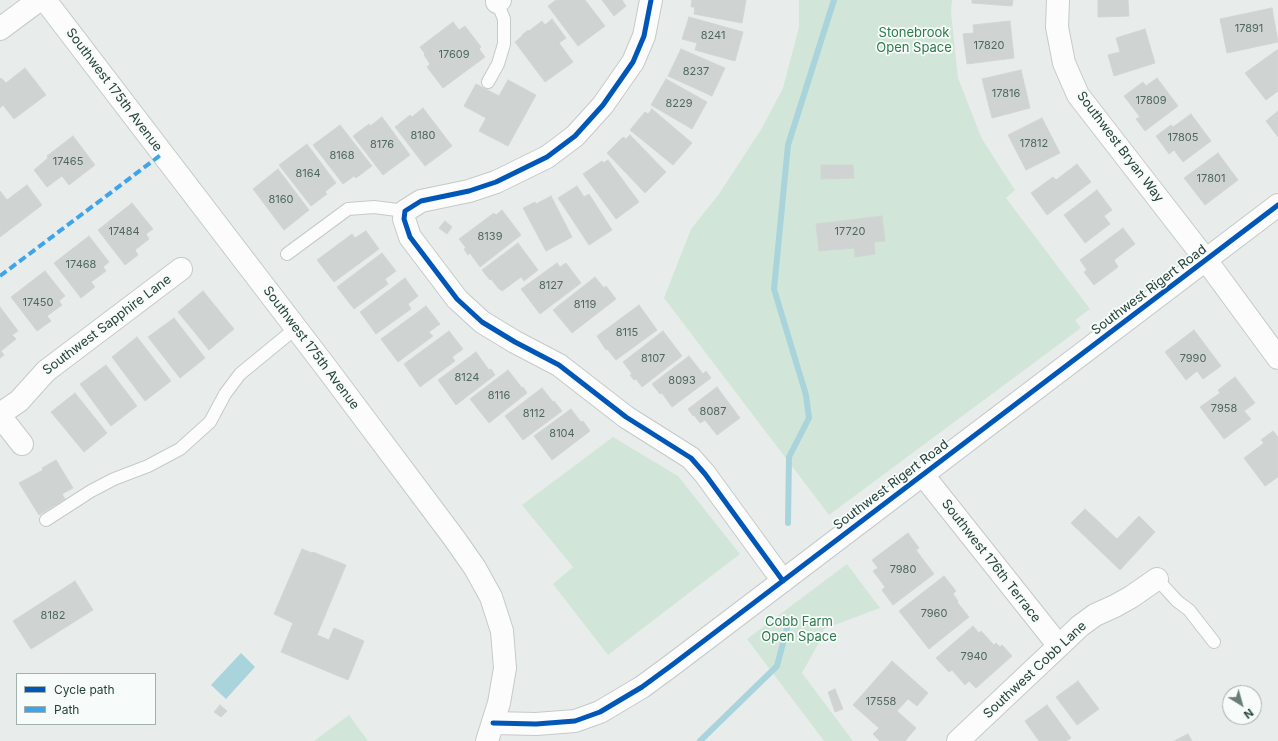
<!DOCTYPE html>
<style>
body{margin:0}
#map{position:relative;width:1278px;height:741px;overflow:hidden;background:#e8edeb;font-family:Inter,sans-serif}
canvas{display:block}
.legend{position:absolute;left:16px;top:673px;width:140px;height:52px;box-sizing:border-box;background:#f7fbf9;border:1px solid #a3b1ad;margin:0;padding:5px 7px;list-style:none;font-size:12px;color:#24423a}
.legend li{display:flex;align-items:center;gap:8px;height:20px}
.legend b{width:20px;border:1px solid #a3b1ad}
.north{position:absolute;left:1222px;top:685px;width:40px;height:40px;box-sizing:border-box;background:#f7fbf9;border:1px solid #a3b1ad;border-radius:50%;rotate:143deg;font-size:11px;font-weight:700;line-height:16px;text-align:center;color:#24423a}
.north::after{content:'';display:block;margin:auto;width:14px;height:18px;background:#697e78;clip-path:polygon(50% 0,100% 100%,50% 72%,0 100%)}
</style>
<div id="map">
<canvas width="1278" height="741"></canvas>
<ul class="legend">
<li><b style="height:5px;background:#0057b8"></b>Cycle path</li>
<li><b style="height:5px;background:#3ea4ec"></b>Path</li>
</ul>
<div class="north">N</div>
</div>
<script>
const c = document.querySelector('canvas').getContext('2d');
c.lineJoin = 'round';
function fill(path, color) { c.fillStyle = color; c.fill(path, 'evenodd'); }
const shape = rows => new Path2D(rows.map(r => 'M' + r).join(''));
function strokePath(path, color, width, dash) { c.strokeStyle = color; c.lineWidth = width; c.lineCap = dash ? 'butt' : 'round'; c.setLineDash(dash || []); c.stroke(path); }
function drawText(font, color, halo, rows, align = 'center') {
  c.font = font + ' Inter,sans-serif'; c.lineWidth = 3.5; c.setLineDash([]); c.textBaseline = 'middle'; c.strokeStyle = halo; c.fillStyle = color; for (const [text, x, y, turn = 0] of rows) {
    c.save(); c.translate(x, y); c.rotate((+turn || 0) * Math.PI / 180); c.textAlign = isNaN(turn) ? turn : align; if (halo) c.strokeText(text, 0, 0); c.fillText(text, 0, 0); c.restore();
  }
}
const green = shape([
 [799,0,952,0,951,12,958,78,982,139,1015,190,1006,198,1090,309,1075,320,1081,328,829,515,664,298,691,229,719,194,762,128,783,88,799,27],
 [613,437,678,476,740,554,608,655,553,584,573,567,522,505],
 [847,564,880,608,824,629,821,639,802,673,853,741,824,741,747,639],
 [349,715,368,741,314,741]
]);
const water = shape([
 [241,653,255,667,226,699,211,685]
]);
const stream = shape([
 [788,523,789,457,809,418,806,395,774,289,788,145,834,0],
 [700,741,777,666,788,624]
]);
const building = shape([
 [556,0,585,0,605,26,578,46,548,6,556,0],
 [602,0,622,0,626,6,614,16,602,0],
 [692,0,746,0,742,23,694,14,695,7,691,7,692,0],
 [972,0,1013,0,1012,6,972,3,972,0],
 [1098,0,1128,0,1129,16,1098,17,1098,0],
 [1272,8,1278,42,1227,53,1220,19,1272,8],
 [689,17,743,32,735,61,695,50,697,43,682,39,689,17],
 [552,19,566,38,559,43,573,62,545,82,515,42,522,36,522,35,528,30,529,31,542,21,545,25,552,19],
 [1010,21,1014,58,967,64,963,34,974,33,973,25,1010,21],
 [453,22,459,30,465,26,481,47,479,49,485,57,443,88,427,67,430,64,424,55,425,54,420,47,453,22],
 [1145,29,1155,63,1114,76,1108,55,1120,52,1116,38,1145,29],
 [681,49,725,68,712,96,668,76,681,49],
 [1277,50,1278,51,1278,91,1266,100,1245,73,1277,50],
 [25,68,46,95,14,119,3,105,0,108,0,79,1,78,6,83,25,68],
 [1021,70,1030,108,992,118,982,79,1021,70],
 [1157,78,1178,106,1145,131,1136,119,1140,117,1124,96,1143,82,1146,86,1157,78],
 [666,79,707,102,692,129,651,105,666,79],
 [508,80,536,95,508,146,479,131,486,118,464,106,476,84,499,96,508,80],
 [423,108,452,146,425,166,395,127,410,115,412,117,423,108],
 [652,109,692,143,673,165,630,130,645,112,648,114,652,109],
 [1278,111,1278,137,1266,121,1278,111],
 [1191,114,1211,141,1183,162,1174,150,1169,154,1156,136,1171,125,1173,127,1191,114],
 [382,117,410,155,383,175,353,136,369,124,370,126,382,117],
 [1042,118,1060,153,1026,170,1008,135,1042,118],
 [340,125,372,166,356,178,354,176,343,184,313,145,340,125],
 [630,135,666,172,645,193,607,153,623,137,626,139,630,135],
 [73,136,95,165,69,185,62,176,47,187,34,170,48,158,47,156,73,136],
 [307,144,336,183,325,192,327,194,311,206,279,165,307,144],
 [1218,153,1238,180,1205,205,1184,178,1218,153],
 [608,160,639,202,616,219,583,174,602,161,603,163,608,160],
 [1077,164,1091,182,1047,215,1031,193,1053,177,1056,180,1077,164],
 [821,165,853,165,854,178,821,179,821,165],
 [278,169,309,210,284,230,253,189,278,169],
 [27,185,42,205,0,237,0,191,7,200,27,185],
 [577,186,584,197,589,194,612,230,589,245,558,198,577,186],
 [1097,190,1112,210,1104,216,1110,224,1085,243,1064,215,1097,190],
 [551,196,572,237,546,251,523,208,535,202,536,204,551,196],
 [132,203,153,229,146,234,149,239,135,250,138,255,125,265,98,230,132,203],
 [502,210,521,235,480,267,470,253,468,255,464,249,466,248,459,239,494,213,496,215,502,210],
 [882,216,885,241,874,242,875,254,855,257,854,248,819,251,816,224,882,216],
 [445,221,452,227,447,234,439,228,445,221],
 [1123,228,1135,244,1114,260,1118,267,1094,285,1084,272,1087,270,1080,260,1123,228],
 [366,231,379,249,334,282,317,260,352,234,355,238,366,231],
 [89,236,109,262,103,267,106,271,91,282,95,287,81,298,54,263,89,236],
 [518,243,538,270,524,281,521,277,502,291,500,289,499,289,491,279,490,280,482,270,518,243],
 [382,253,396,271,385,279,388,284,354,309,337,287,382,253],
 [557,263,560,267,566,263,581,283,540,314,521,289,557,263],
 [45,271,65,296,59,301,62,305,47,316,51,321,37,331,11,297,45,271],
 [595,277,604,288,606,286,616,299,572,333,553,310,595,277],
 [405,278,418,296,408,304,411,309,376,334,360,312,405,278],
 [203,291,234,329,209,350,178,312,203,291],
 [639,305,657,330,616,360,607,349,606,350,597,336,639,305],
 [426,306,440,324,429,332,433,336,398,362,381,339,426,306],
 [0,307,18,331,12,335,16,339,1,351,4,355,0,358,0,307],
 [174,318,205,358,180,378,148,337,174,318],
 [1194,330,1221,366,1203,379,1197,371,1186,380,1165,352,1194,330],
 [449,331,463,349,452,357,455,361,420,387,404,364,449,331],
 [663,331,682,356,642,387,636,379,634,380,630,375,632,374,623,362,663,331],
 [137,337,171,381,145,401,112,357,137,337],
 [476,352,489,370,491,369,495,375,456,405,438,380,476,352],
 [689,356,703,374,706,371,711,378,672,407,662,393,660,394,652,384,689,356],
 [106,365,137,406,111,426,80,384,106,365],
 [508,370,522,388,523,387,527,393,489,423,470,399,508,370],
 [1235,377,1255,403,1244,411,1251,419,1224,439,1200,407,1220,393,1218,390,1235,377],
 [717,387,740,418,717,435,705,420,700,423,694,415,693,416,688,409,717,387],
 [542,388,553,402,554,401,562,411,523,440,505,416,542,388],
 [75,393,107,433,84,452,51,412,75,393],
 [571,409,581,422,583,421,590,431,552,460,534,436,571,409],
 [1273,431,1278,437,1278,477,1265,486,1244,458,1264,443,1261,440,1273,431],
 [56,460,73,488,62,494,65,499,39,515,19,483,43,470,42,468,56,460],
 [1085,509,1117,539,1139,516,1155,532,1120,570,1071,523,1085,509],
 [908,533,919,548,916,550,934,574,893,605,882,590,885,587,873,571,878,568,872,560,908,533],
 [302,549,312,553,313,552,346,565,317,635,329,640,334,628,364,641,348,680,281,652,293,623,274,614,302,549],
 [944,576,956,591,953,594,958,601,957,602,969,617,929,649,899,611,944,576],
 [75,581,93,610,31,649,13,621,75,581],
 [973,626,979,633,981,631,994,645,996,643,1000,647,1002,645,1012,656,976,688,969,681,965,685,952,670,949,672,936,658,973,626],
 [892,661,928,693,917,706,908,699,897,711,916,728,905,741,880,741,873,734,879,728,853,705,892,661],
 [1078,681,1099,709,1077,725,1056,697,1078,681],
 [835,689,843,709,835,712,828,692,835,689],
 [220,705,227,711,221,717,214,712,220,705],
 [1047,705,1071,738,1066,741,1039,741,1025,721,1047,705],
 [1188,734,1192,741,1174,741,1188,734]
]);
const service = shape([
 [488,82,498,64,504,44,504,19,497,2],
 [287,254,348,209,374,207,405,211],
 [46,520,91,491,114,479,148,466,180,449,210,422,225,394,240,374,296,328],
 [1157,579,1177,601,1189,610,1214,642]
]);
const minor = shape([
 [651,0,644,36,633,62,603,105,575,136,547,157,496,182,469,191,421,201,405,211,404,219,410,237,457,299,482,322,515,342,559,365,626,417,691,458,705,474,783,581],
 [1058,0,1057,27,1064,63,1078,95,1206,260,1278,358],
 [497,2,500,0],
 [0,29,39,0],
 [0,414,19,401,46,371,181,269],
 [0,416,22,444],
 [923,475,1059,646],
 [493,723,536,724,575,721,600,712,642,687,672,665,1278,205],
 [958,741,1080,626,1095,615,1115,606,1131,597,1157,579]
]);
const secondary = shape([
 [45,0,325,366,454,538,475,568,491,597,502,631,505,668,499,703,487,741]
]);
const quiet = shape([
 [0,276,162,154]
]);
const cycleway = shape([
 [651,0,644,36,633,62,603,105,575,136,547,157,496,182,469,191,421,201,405,211,404,219,410,237,457,299,482,322,515,342,559,365,626,417,691,458,705,474,783,581],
 [493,723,536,724,575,721,600,712,642,687,672,665,1278,205]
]);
const numberNames = [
 ["17891",1249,29],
 ["8241",713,36],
 ["17820",989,46],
 ["17609",454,55],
 ["8237",696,72],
 ["17816",1006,94],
 ["17809",1151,101],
 ["8229",679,104],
 ["8180",423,136],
 ["17805",1183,138],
 ["17812",1034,144],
 ["8176",382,145],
 ["8168",342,156],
 ["17465",68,162],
 ["8164",308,174],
 ["17801",1211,179],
 ["8160",281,200],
 ["17484",124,232],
 ["17720",850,232],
 ["8139",490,237],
 ["17468",81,265],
 ["8127",551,286],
 ["17450",38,303],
 ["8119",585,305],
 ["8115",627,333],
 ["8107",653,359],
 ["7990",1193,359],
 ["8124",467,378],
 ["8093",682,381],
 ["8116",499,396],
 ["7958",1224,409],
 ["8087",713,412],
 ["8112",534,414],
 ["8104",562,434],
 ["7980",903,570],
 ["7960",934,614],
 ["8182",53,616],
 ["7940",974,657],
 ["17558",881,702]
];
const parkNames = [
 ["Stonebrook",914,33],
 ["Open Space",914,48],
 ["Cobb Farm",799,622],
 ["Open Space",799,637]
];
const streetNames = [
 ["Southwest 175th Avenue",114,90,53],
 ["Southwest Bryan Way",1120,147,53],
 ["Southwest Rigert Road",1149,290,-37],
 ["Southwest Sapphire Lane",107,325,-37],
 ["Southwest 175th Avenue",311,348,53],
 ["Southwest Rigert Road",891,485,-37],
 ["Southwest 176th Terrace",991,561,52],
 ["Southwest Cobb Lane",1035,670,-43]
];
fill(green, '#d1e6d8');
fill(water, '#a9d4db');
strokePath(stream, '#a9d4db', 6);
fill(building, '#cfd4d2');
strokePath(building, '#d1d6d4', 1);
strokePath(service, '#c5cac8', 14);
strokePath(minor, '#c5cac8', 24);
strokePath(secondary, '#c3cbc8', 24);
strokePath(service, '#fcfcfc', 12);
strokePath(minor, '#fcfcfc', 22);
strokePath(secondary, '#fcfcfc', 22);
strokePath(quiet, '#3ea4ec', 4, [8, 4]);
strokePath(cycleway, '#0057b8', 5);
drawText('11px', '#506761', null, numberNames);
drawText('13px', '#2d7a4b', '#f7fbf9', parkNames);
drawText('13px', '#24423a', '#f7fbf9', streetNames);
</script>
